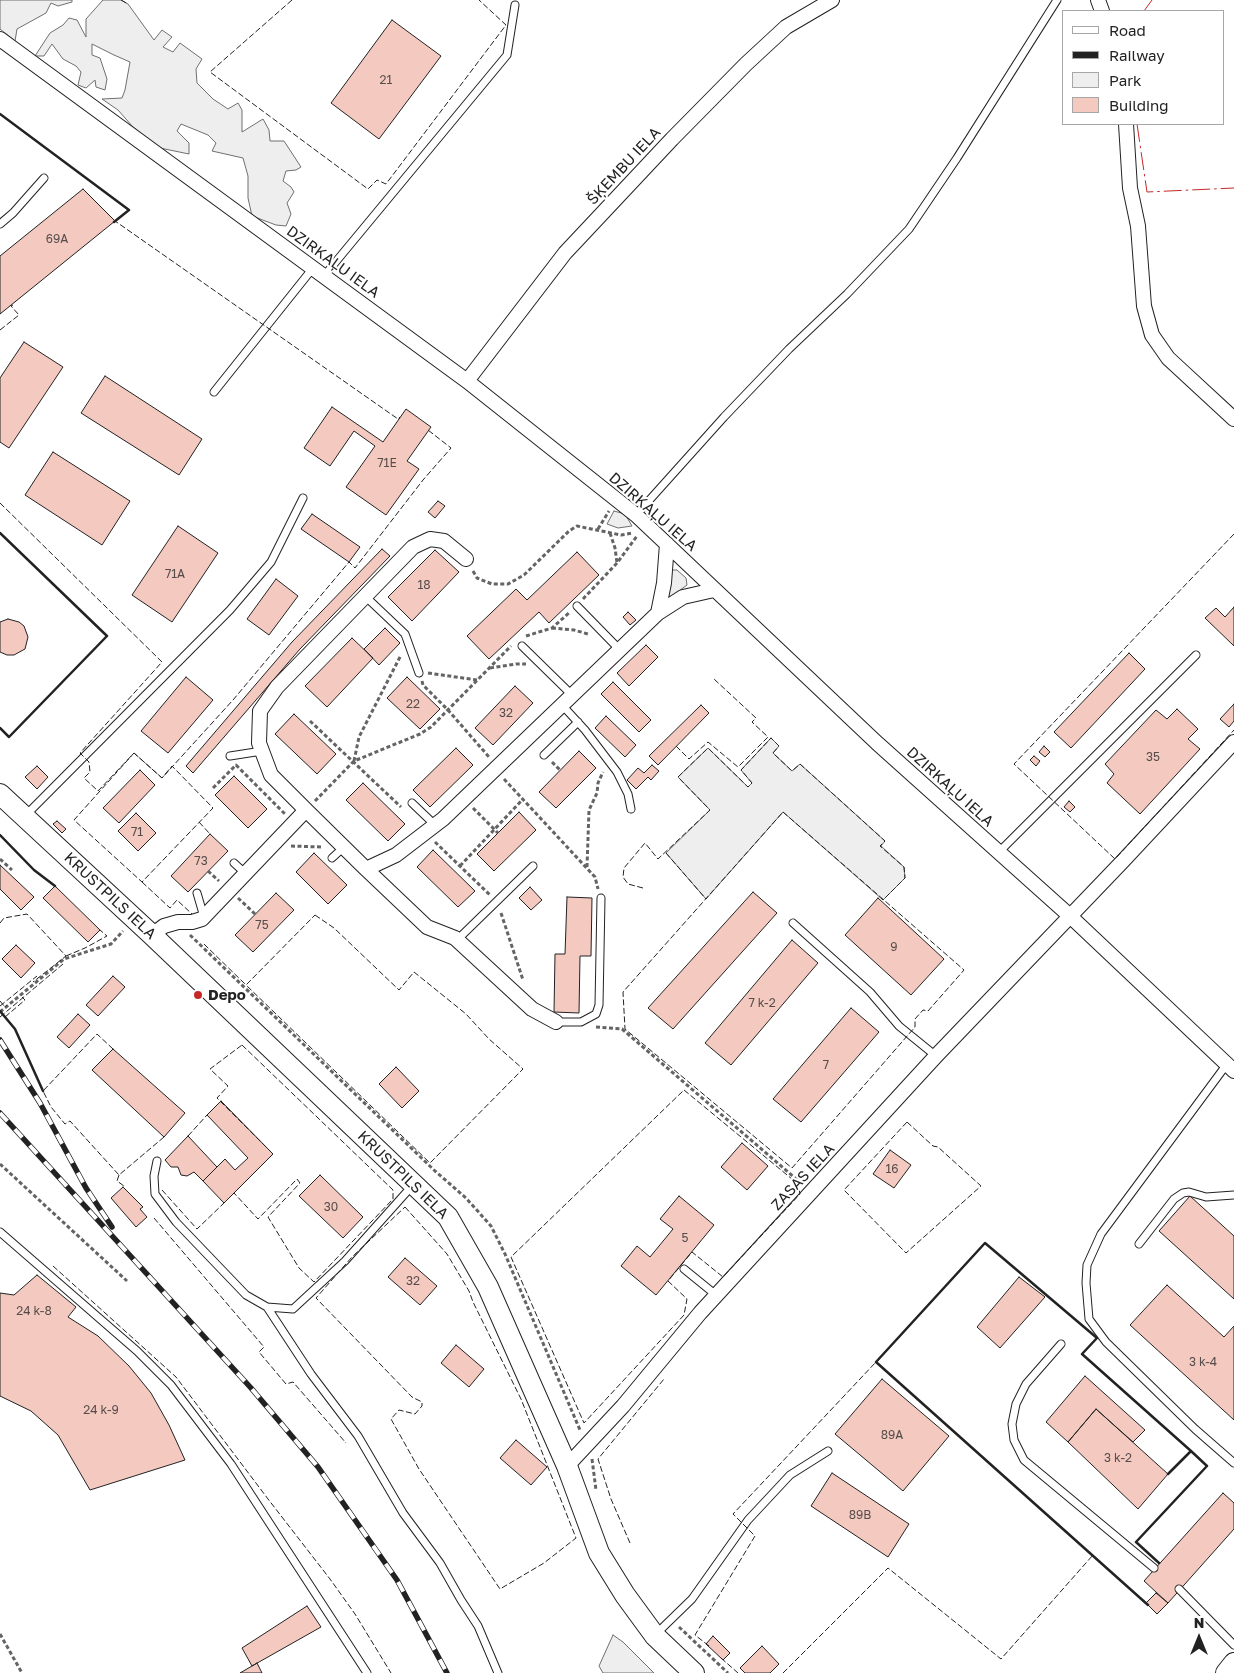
<!DOCTYPE html>
<meta charset="utf-8">
<style>
body{margin:0}
#map{position:relative;width:1234px;height:1673px;overflow:hidden;background:#fff;font-family:"Golos Text",sans-serif}
canvas{display:block}
.legend{position:absolute;left:1062px;top:10px;width:162px;height:115px;box-sizing:border-box;background:#fff;border:1px solid #a7a7a7;margin:0;padding:6px 9px;list-style:none;font-size:15px;color:#222}
.legend li{display:flex;align-items:center;gap:10px;height:25px}
.legend b{width:25px;border:1px solid #a7a7a7}
.north{position:absolute;left:1174px;top:1613px;width:50px;height:50px;-webkit-text-stroke:4px #fff;paint-order:stroke;rotate:0deg;font-size:14px;font-weight:700;line-height:20px;text-align:center;color:#222}
.north::after{content:'';display:block;margin:auto;width:18px;height:22px;background:#222;clip-path:polygon(50% 0,100% 100%,50% 72%,0 100%)}
</style>
<div id="map">
<canvas width="1234" height="1673"></canvas>
<ul class="legend">
<li><b style="height:6px;background:#fff"></b>Road</li>
<li><b style="height:6px;background:#222"></b>Railway</li>
<li><b style="height:14px;background:#eee"></b>Park</li>
<li><b style="height:14px;background:#f3c9c0"></b>Building</li>
</ul>
<div class="north">N</div>
</div>
<script>
const c = document.querySelector('canvas').getContext('2d');
c.lineJoin = 'round';
function fill(path, color) { c.fillStyle = color; c.fill(path, 'evenodd'); }
const shape = rows => new Path2D(rows.map(r => 'M' + r).join(''));
function strokePath(path, color, width, dash) { c.strokeStyle = color; c.lineWidth = width; c.lineCap = dash ? 'butt' : 'round'; c.setLineDash(dash || []); c.stroke(path); }
function drawText(font, color, halo, rows, align = 'center') {
  c.font = font + ' "Golos Text",sans-serif'; c.lineWidth = 4; c.setLineDash([]); c.textBaseline = 'middle'; c.strokeStyle = halo; c.fillStyle = color; for (const [text, x, y, turn = 0] of rows) {
    c.save(); c.translate(x, y); c.rotate((+turn || 0) * Math.PI / 180); c.textAlign = isNaN(turn) ? turn : align; if (halo) c.strokeText(text, 0, 0); c.fillText(text, 0, 0); c.restore();
  }
}
const green = shape([
 [0,0,72,0,72,2,58,6,51,3,46,13,17,29,15,41,0,29,0,0],
 [103,0,121,0,128,4,154,40,162,30,172,37,163,47,173,52,180,43,202,59,196,69,197,83,213,99,228,109,238,103,242,110,242,132,263,119,269,130,270,141,284,141,301,167,296,170,286,171,283,181,291,187,294,192,287,203,291,214,286,226,276,225,252,216,248,198,248,176,243,158,212,151,216,143,208,135,181,124,177,131,189,143,189,154,160,148,133,127,118,110,102,99,122,98,125,90,130,62,114,55,92,44,92,55,100,58,107,79,105,90,96,87,95,80,86,88,78,85,81,72,76,66,63,59,52,44,44,56,35,56,50,33,63,25,69,18,77,20,86,37,86,19,103,0],
 [614,511,625,514,632,526,618,528,607,524,614,511],
 [671,570,677,570,686,578,687,585,665,601,671,570],
 [771,738,779,746,773,753,792,771,800,764,885,841,881,846,904,867,905,878,883,900,783,812,706,899,666,853,710,810,678,777,708,748,748,787,752,783,741,770,771,738],
 [613,1635,623,1642,654,1673,603,1673,599,1666,613,1635]
]);
const building = shape([
 [392,20,441,56,379,139,331,103,392,20],
 [83,189,115,221,0,314,0,256,83,189],
 [24,342,63,367,9,448,0,442,0,378,24,342],
 [105,376,202,439,179,475,81,413,105,376],
 [332,407,383,442,406,409,431,427,407,461,419,469,386,515,346,487,375,446,354,431,330,466,304,448,332,407],
 [53,452,130,501,102,545,25,495,53,452],
 [438,501,445,506,435,518,428,512,438,501],
 [312,514,360,547,349,562,301,529,312,514],
 [178,526,218,553,172,622,132,595,178,526],
 [382,549,390,556,300,649,193,773,186,766,292,642,382,549],
 [435,550,459,572,412,621,388,597,435,550],
 [577,552,599,575,549,623,539,612,489,659,467,636,516,589,527,600,577,552],
 [276,579,298,596,269,635,247,619,276,579],
 [1234,607,1234,646,1205,618,1216,608,1225,617,1234,607],
 [628,612,636,620,630,625,623,617,628,612],
 [8,619,19,622,24,626,28,637,25,649,14,655,7,655,0,652,0,622,8,619],
 [385,628,400,643,379,665,364,649,385,628],
 [352,638,373,658,327,707,305,686,352,638],
 [646,645,658,657,629,686,617,673,646,645],
 [1129,653,1145,669,1071,748,1054,732,1129,653],
 [186,677,213,700,168,753,141,731,186,677],
 [407,677,440,709,420,729,387,698,407,677],
 [613,682,651,720,639,732,601,694,613,682],
 [515,686,533,703,493,745,475,728,515,686],
 [1234,704,1234,721,1229,727,1220,719,1234,704],
 [701,705,709,713,658,765,649,756,701,705],
 [1177,709,1198,729,1188,739,1200,749,1140,814,1107,783,1114,774,1105,764,1156,710,1167,719,1177,709],
 [294,714,336,754,317,774,275,734,294,714],
 [606,716,636,745,625,757,595,728,606,716],
 [1044,746,1050,752,1045,757,1039,752,1044,746],
 [456,748,473,765,430,807,413,790,456,748],
 [579,751,596,768,556,808,539,792,579,751],
 [1034,756,1040,761,1036,766,1030,760,1034,756],
 [652,765,659,771,651,780,648,777,636,789,627,780,638,768,644,773,652,765],
 [37,766,48,777,37,789,25,777,37,766],
 [140,770,155,785,119,823,103,808,140,770],
 [234,776,267,809,248,828,215,795,234,776],
 [363,783,405,824,388,841,346,800,363,783],
 [1069,801,1075,807,1070,812,1064,807,1069,801],
 [519,812,536,830,494,871,477,854,519,812],
 [136,813,156,833,138,851,118,831,136,813],
 [57,821,66,829,62,833,53,824,57,821],
 [210,834,228,851,188,892,171,876,210,834],
 [433,850,475,891,458,907,417,867,433,850],
 [314,853,347,885,328,904,296,872,314,853],
 [0,865,34,897,21,910,0,889,0,865],
 [55,886,100,930,88,942,43,898,55,886],
 [530,887,542,900,531,910,519,898,530,887],
 [753,892,777,913,673,1029,648,1008,753,892],
 [276,893,294,910,253,952,235,935,276,893],
 [567,897,592,898,591,956,580,956,579,1013,554,1012,555,954,565,954,567,897],
 [878,898,944,959,911,995,845,935,878,898],
 [792,940,818,963,731,1065,705,1043,792,940],
 [16,945,35,963,21,978,2,959,16,945],
 [113,976,125,987,98,1016,86,1005,113,976],
 [851,1008,879,1032,801,1122,773,1099,851,1008],
 [78,1014,90,1025,69,1048,57,1037,78,1014],
 [113,1049,185,1113,164,1137,92,1070,113,1049],
 [396,1067,419,1091,402,1108,379,1084,396,1067],
 [221,1101,273,1154,224,1203,203,1181,225,1159,235,1170,248,1158,207,1115,221,1101],
 [188,1136,217,1167,203,1181,194,1172,187,1176,181,1175,178,1167,171,1167,165,1160,188,1136],
 [742,1143,768,1166,747,1190,721,1167,742,1143],
 [890,1150,911,1165,894,1188,873,1174,890,1150],
 [320,1175,363,1217,343,1238,299,1196,320,1175],
 [123,1187,143,1207,140,1209,147,1217,136,1227,111,1198,123,1187],
 [679,1196,714,1225,656,1295,621,1266,637,1246,650,1257,673,1229,660,1219,679,1196],
 [1190,1196,1234,1236,1234,1299,1159,1231,1190,1196],
 [405,1258,437,1286,420,1305,388,1277,405,1258],
 [37,1275,76,1307,68,1317,98,1336,129,1366,151,1393,169,1425,185,1460,90,1490,58,1435,31,1411,0,1396,0,1293,14,1295,37,1275],
 [1019,1277,1045,1297,1000,1348,977,1327,1019,1277],
 [1167,1285,1224,1337,1234,1326,1234,1420,1130,1325,1167,1285],
 [456,1345,484,1369,469,1387,441,1363,456,1345],
 [1085,1376,1145,1430,1133,1442,1096,1409,1068,1442,1046,1422,1085,1376],
 [882,1379,949,1436,903,1491,835,1434,882,1379],
 [1096,1409,1168,1474,1138,1509,1068,1442,1096,1409],
 [516,1440,547,1467,531,1485,500,1458,516,1440],
 [832,1473,909,1524,888,1557,811,1506,832,1473],
 [1223,1493,1234,1503,1234,1529,1168,1603,1144,1581,1223,1493],
 [1156,1593,1168,1603,1157,1614,1146,1603,1156,1593],
 [307,1606,321,1627,252,1666,242,1648,307,1606],
 [713,1636,730,1653,723,1660,706,1644,713,1636],
 [762,1646,779,1664,770,1673,745,1673,740,1668,762,1646],
 [257,1663,262,1673,240,1673,252,1666,257,1663]
]);
const path = shape([
 [598,529,609,511],
 [610,533,615,548,617,563],
 [473,571,477,578,492,584,508,584,524,575,569,531,577,526,621,535,633,533],
 [583,599,617,563,637,536],
 [552,628,574,630,588,634],
 [526,636,552,628,570,612],
 [490,668,516,664,526,664],
 [428,673,477,680],
 [422,681,423,685,448,710,489,757],
 [310,721,401,807],
 [354,761,359,737,401,655],
 [552,762,560,770],
 [504,779,595,877,598,889],
 [213,788,236,765,285,814],
 [315,801,354,761,420,734,431,727,511,646],
 [473,808,498,833],
 [435,842,490,895],
 [291,846,322,847],
 [0,859,12,870],
 [460,866,523,799],
 [587,867,589,810,597,793,598,783,603,772],
 [208,871,219,881],
 [238,898,255,914],
 [501,913,523,980],
 [190,935,435,1171,466,1198,491,1226,505,1254,580,1430],
 [0,1012,64,959,111,944,123,931],
 [596,1027,622,1029,802,1184],
 [0,1164,127,1281],
 [592,1459,596,1490],
 [679,1627,728,1673],
 [0,1634,22,1673]
]);
const lane = shape([
 [0,224,13,213,44,178],
 [324,276,507,55,515,5],
 [214,392,313,268],
 [636,515,724,417,789,349,847,294,909,229,957,158,1057,0],
 [366,597,405,634,419,673],
 [577,606,619,649],
 [522,646,572,695],
 [562,705,585,730,617,772,628,794,631,809],
 [544,755,578,722],
 [230,756,262,751],
 [412,803,435,825],
 [25,816,230,610,271,562,303,498],
 [999,852,1196,655],
 [332,858,344,847],
 [234,863,246,874],
 [197,893,204,917],
 [793,923,870,992,899,1026,936,1056],
 [457,940,533,866],
 [556,1022,581,1022,596,1014,599,1005,601,898],
 [1227,1064,1101,1234,1087,1265,1086,1283,1089,1319,1106,1342,1195,1429,1234,1463],
 [157,1161,154,1176,155,1194,176,1222,246,1295,267,1307,293,1309,345,1261,412,1186],
 [0,1232,137,1351,171,1385,231,1464,367,1673],
 [1139,1244,1174,1199,1183,1193,1189,1192,1206,1197,1234,1195],
 [684,1269,716,1295],
 [267,1307,311,1374,358,1436,403,1513,440,1563,461,1600,478,1626,498,1673],
 [1061,1344,1026,1384,1016,1404,1012,1424,1014,1440,1024,1460,1154,1568],
 [1179,1589,1234,1645],
 [655,1635,692,1599,748,1520,790,1475,828,1451]
]);
const street = shape([
 [1098,0,1102,11],
 [0,39,467,381,636,515,877,743,1070,916,1234,1071],
 [1126,124,1130,188,1138,226,1144,306,1152,335,1168,358,1234,419],
 [467,381,565,253,672,139,746,64,786,27,832,0],
 [658,613,664,583,667,544],
 [306,810,271,775,259,743,260,711,277,687,413,547,430,539,444,541,466,559],
 [366,869,427,927,455,938,532,1009,556,1022],
 [152,935,164,926,178,922,192,922,202,919,306,810,366,869,396,855,443,819,658,613,683,597,714,590],
 [567,1466,623,1406,700,1313,936,1056,1122,862,1234,742]
]);
const secondary = shape([
 [0,794,152,935,448,1217,488,1287,567,1466,599,1553,625,1595,655,1636,694,1673],
 [1226,1673,1234,1663]
]);
const rail = shape([
 [0,1040,40,1103,86,1188,112,1227],
 [0,1113,251,1388,318,1467,397,1580,447,1673]
]);
const fence = shape([
 [121,0,128,4],
 [292,0,210,72,368,189,377,180,386,184,506,25,479,0],
 [113,222,115,221,398,419,400,417],
 [0,330,19,315,11,306,13,305],
 [0,503,162,662,80,753,89,762,90,772,84,778,98,791,134,753,162,778,233,700,349,562,355,568,423,480,451,448,428,430,429,429],
 [1234,534,1014,764,1115,859,1234,730],
 [676,746,689,759,708,742,738,767,768,737,752,722,756,718,714,679],
 [134,753,162,778,172,766,213,808,142,882,74,820,134,753],
 [783,812,964,970,928,1011,923,1010,915,1019,915,1027,792,1168,625,1029,623,992,783,812],
 [199,822,210,834],
 [666,853,706,899,707,898],
 [142,882,170,908,177,900,192,914],
 [643,888,628,884,623,877,624,868,645,843,658,859,710,810,678,777,708,748,748,787,752,783,741,770,771,738,779,746,773,753,792,771,800,764,885,841,880,846,904,867,905,878,883,900,881,898],
 [315,915,334,928,399,990,414,972,466,1014,489,1039,523,1069,430,1163,246,985,315,915],
 [0,923,4,918,27,914,66,956,33,982],
 [204,944,246,985],
 [66,956,85,948,107,936,100,930],
 [0,1001,5,1007,7,1005],
 [0,1006,37,976],
 [0,1017,63,964],
 [5,1017,25,1000,22,997],
 [242,1045,393,1190,393,1199,314,1282,299,1268,268,1217,300,1183,297,1179,258,1219,234,1193,273,1154,217,1098,228,1086,210,1069,242,1045],
 [113,1049,97,1034,43,1091,51,1107,65,1124,70,1121,119,1175,164,1137],
 [684,1090,798,1184,800,1194,723,1277,692,1252,668,1281,687,1299,684,1315,584,1423,511,1257,684,1090],
 [907,1122,933,1146,938,1147,981,1186,906,1253,844,1190,907,1122],
 [188,1136,207,1115],
 [119,1175,117,1181,124,1186],
 [162,1190,197,1229,224,1203],
 [405,1207,447,1254,469,1291,473,1302,521,1399,576,1538,544,1563,500,1589,419,1469,391,1419,399,1410,415,1414,422,1406,422,1402,412,1397,316,1298,352,1257,405,1207],
 [154,1218,264,1347,259,1352,286,1384,293,1382,346,1443],
 [53,1266,176,1377,268,1499,330,1579,355,1614,391,1673],
 [630,1543,611,1499,598,1459,664,1379],
 [709,1646,695,1635,755,1536,733,1514,876,1362],
 [721,1658,738,1673],
 [783,1673,888,1568,1001,1659,1093,1555]
]);
const wall = shape([
 [0,114,129,210,114,222],
 [0,533,107,636,9,737,0,728],
 [0,835,34,870,55,886],
 [0,1011,15,1029,43,1091],
 [1159,1563,1136,1542,1207,1466,1191,1451],
 [1148,1605,876,1362,985,1243,1097,1338,1082,1354,1191,1451,1168,1474]
]);
const power = shape([
 [1144,11,1152,0],
 [1137,124,1147,192,1234,188]
]);
const markers = [
 [198,995,5,"#c62828"]
];
const numberNames = [
 ["21",386,80],
 ["69A",57,239],
 ["71E",387,463],
 ["71A",175,574],
 ["18",424,585],
 ["22",413,704],
 ["32",506,713],
 ["35",1153,757],
 ["71",137,832],
 ["73",201,861],
 ["75",262,925],
 ["9",894,947],
 ["7 k-2",762,1003],
 ["7",826,1065],
 ["16",892,1169],
 ["30",331,1207],
 ["5",685,1238],
 ["32",413,1281],
 ["24 k-8",34,1311],
 ["3 k-4",1203,1362],
 ["24 k-9",101,1410],
 ["89A",892,1435],
 ["3 k-2",1118,1458],
 ["89B",860,1515]
];
const streetNames = [
 ["ŠĶEMBU IELA",624,166,-47],
 ["DZIRKAĻU IELA",333,262,36],
 ["DZIRKAĻU IELA",653,512,41],
 ["DZIRKAĻU IELA",950,787,42],
 ["KRUSTPILS IELA",110,896,43],
 ["KRUSTPILS IELA",403,1175,44],
 ["ZASAS IELA",803,1177,-47]
];
const poiNames = [
 ["Depo",208,995]
];
fill(green, '#eee');
strokePath(green, '#6f6f6f', 1);
fill(building, '#f3c9c0');
strokePath(building, '#222', 1);
strokePath(lane, '#222', 9);
strokePath(street, '#222', 16);
strokePath(secondary, '#222', 22);
strokePath(path, '#646464', 3, [4, 2.5]);
strokePath(lane, '#fff', 7);
strokePath(street, '#fff', 14);
strokePath(secondary, '#fff', 20);
strokePath(rail, '#222', 5.5);
strokePath(rail, '#fff', 4, [11]);
strokePath(fence, '#222', 1, [6, 2.5]);
strokePath(wall, '#222', 2.5);
strokePath(power, '#c62828', 1, [18, 4, 2.5, 4]);
for (const [x, y, r, color] of markers) { const dot = new Path2D(); dot.arc(x, y, r, 0, 2 * Math.PI); c.fillStyle = color; c.fill(dot); strokePath(dot, '#fff', 2); }
drawText('12px', '#564c4a', null, numberNames);
drawText('15px', '#222', '#fff', streetNames);
drawText('bold 15px', '#222', '#fff', poiNames, 'left');
</script>
